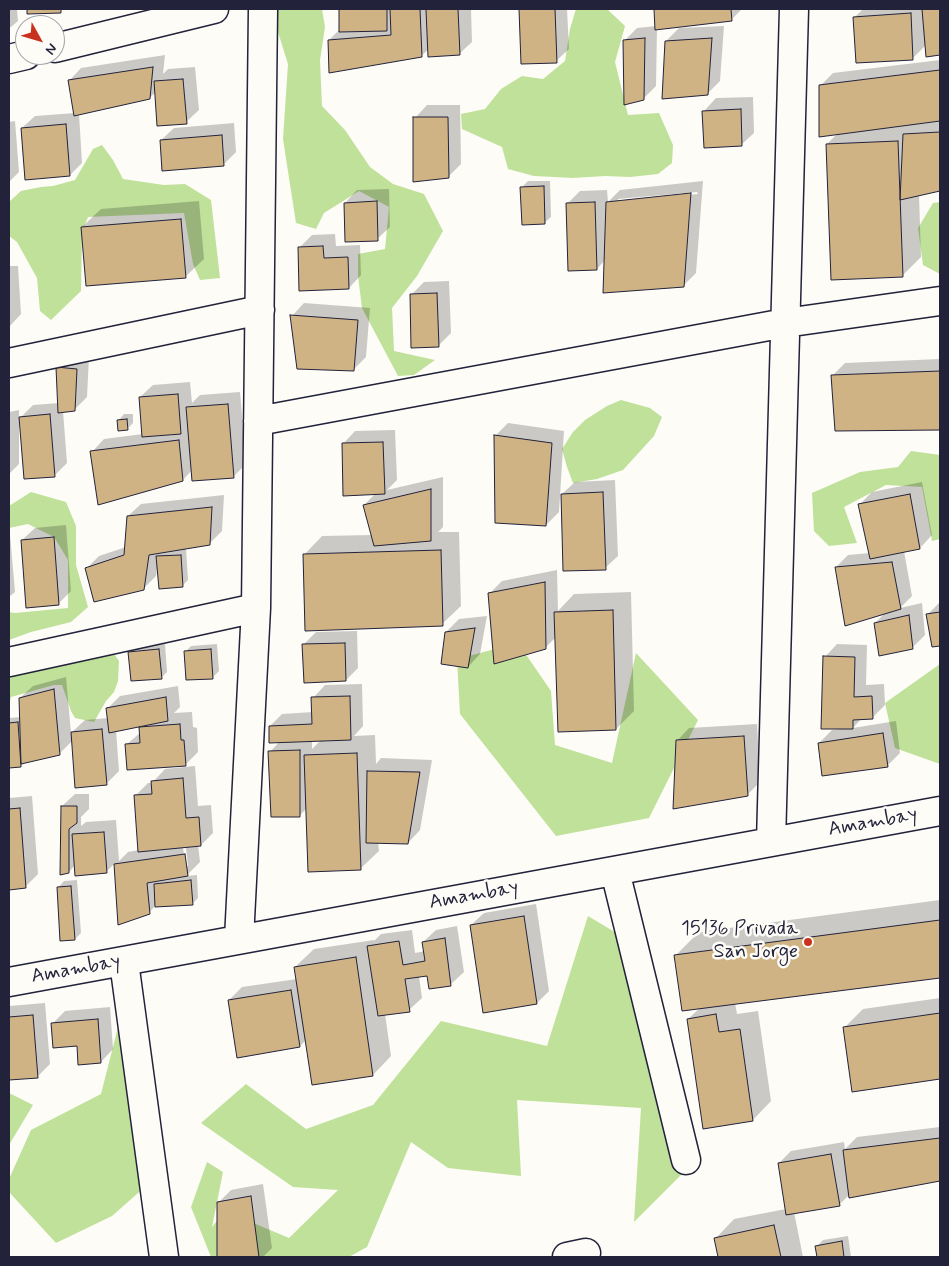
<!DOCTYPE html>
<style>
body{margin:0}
#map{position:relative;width:949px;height:1266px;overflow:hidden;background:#fdfcf7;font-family:Mynerve,sans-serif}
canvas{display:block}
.frame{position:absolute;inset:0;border:10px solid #22223b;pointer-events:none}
.north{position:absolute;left:15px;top:15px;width:50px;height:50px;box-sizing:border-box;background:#fdfcf7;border:1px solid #a5a5ac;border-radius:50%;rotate:129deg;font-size:14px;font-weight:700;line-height:20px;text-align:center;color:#22223b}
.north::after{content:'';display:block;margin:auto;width:18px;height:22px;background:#c8321e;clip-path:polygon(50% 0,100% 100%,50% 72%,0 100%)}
</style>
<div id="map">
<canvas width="949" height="1266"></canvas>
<div class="frame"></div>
<div class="north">N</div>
</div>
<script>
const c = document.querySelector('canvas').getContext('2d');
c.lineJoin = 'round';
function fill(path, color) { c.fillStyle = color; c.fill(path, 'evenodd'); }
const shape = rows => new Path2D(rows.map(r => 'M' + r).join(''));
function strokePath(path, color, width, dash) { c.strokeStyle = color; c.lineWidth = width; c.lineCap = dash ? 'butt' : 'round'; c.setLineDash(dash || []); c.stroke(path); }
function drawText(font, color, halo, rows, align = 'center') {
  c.font = font + ' Mynerve,sans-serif'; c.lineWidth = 5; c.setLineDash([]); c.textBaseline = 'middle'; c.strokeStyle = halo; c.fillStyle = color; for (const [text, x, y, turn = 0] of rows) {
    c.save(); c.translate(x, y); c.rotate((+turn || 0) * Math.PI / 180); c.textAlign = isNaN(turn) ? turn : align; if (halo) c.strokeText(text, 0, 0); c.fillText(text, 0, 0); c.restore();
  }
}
const green = shape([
 [278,9,322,9,325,27,320,60,322,106,345,130,370,167,393,184,424,194,443,231,417,276,392,308,394,351,435,360,414,375,398,376,362,308,358,276,358,254,385,249,389,207,359,191,324,213,316,229,296,223,283,139,288,64,277,29],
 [576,9,607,9,625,26,615,62,628,115,659,113,673,145,672,163,658,174,630,177,605,176,573,178,534,176,508,169,502,147,462,129,461,114,485,109,501,89,522,76,543,79,565,61,570,29],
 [102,145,113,160,123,179,164,185,185,184,211,200,220,278,200,280,193,264,184,213,88,217,82,232,81,291,51,320,40,311,37,278,17,242,9,236,10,201,21,191,41,187,53,186,75,180,93,149],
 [940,202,940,274,923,265,918,228,933,203],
 [621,400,650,408,662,417,654,436,623,470,597,479,573,483,567,467,562,449,573,432,585,420,607,406],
 [911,451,940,455,940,539,932,541,922,487,886,485,844,507,857,543,829,546,814,531,812,493,860,472,898,467],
 [31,492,66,502,76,526,76,565,88,607,71,622,31,632,9,640,9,612,15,613,68,608,68,560,54,537,28,524,9,528,9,506],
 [518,643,551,691,555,745,612,763,636,653,698,720,649,818,556,836,460,714,457,659],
 [112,651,119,661,118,681,114,692,106,701,94,722,75,718,71,711,62,685,54,685,11,697,9,705,9,673],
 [940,664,940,764,895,748,885,703],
 [588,916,618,934,685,1171,634,1222,641,1108,517,1100,521,1176,448,1168,411,1142,367,1247,349,1257,211,1257,191,1207,207,1162,223,1172,212,1227,225,1211,289,1238,338,1190,293,1187,201,1123,246,1084,306,1129,373,1105,441,1021,547,1046],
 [128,988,147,1020,146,1186,112,1216,56,1243,9,1192,9,1179,31,1130,101,1094],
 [9,1093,33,1105,9,1145]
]);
const shadow = shape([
 [9,9,17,9,18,21,11,27,9,27],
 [340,9,471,9,472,42,459,54,429,49,421,56,329,40,340,29],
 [521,9,567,9,569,49,556,61,522,63],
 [655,9,742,9,731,20,657,29,656,86,643,99,624,41,637,28,656,26],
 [863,9,940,9,940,54,928,55,926,45,913,58,855,17],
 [724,26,720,81,707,94,666,41,679,28],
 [165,55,163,74,168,69,195,67,199,110,186,122,156,92,149,98,79,114,82,163,70,175,22,128,35,116,75,113,69,81,81,68],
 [940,60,940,190,919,194,921,257,902,276,827,144,837,134,821,85,833,73],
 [753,97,754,133,741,145,704,111,716,98],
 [427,105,460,105,461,164,448,177,415,118],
 [15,121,19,172,9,182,9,122],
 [234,123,236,152,224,164,161,140,174,128],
 [528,181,550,181,551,217,544,223,521,188],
 [703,181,696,273,683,286,605,260,597,269,567,204,580,191,607,190,608,202,620,190],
 [697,192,698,194,618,202,618,199],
 [389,189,390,227,377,239,345,203,357,190],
 [199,201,204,259,185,277,82,227,101,209],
 [335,234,336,246,360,245,361,275,349,288,300,247,312,235],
 [9,266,18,266,21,314,9,327],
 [449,281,451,333,439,345,411,295,424,282],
 [304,303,370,308,366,357,353,370,292,316],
 [70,355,89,357,87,397,74,410,63,411,67,463,55,475,21,422,19,422,19,464,9,474,9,412,19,410,19,419,33,405,59,403,57,368],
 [940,359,940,429,836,430,833,375,845,363],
 [190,382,192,403,200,395,240,392,246,464,233,477,192,470,183,480,92,452,104,439,143,434,140,397,153,385],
 [124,414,133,414,133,423,127,429,118,421],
 [508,423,564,431,559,512,546,525,495,436],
 [395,430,397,480,387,490,443,477,443,527,438,532,459,532,461,606,442,624,304,555,322,536,372,535,364,505,376,493,343,444,355,431],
 [615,480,618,556,605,568,562,494,575,482],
 [922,482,932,535,920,548,904,551,912,596,900,608,922,603,925,635,912,648,875,623,886,612,836,567,848,555,870,553,860,504,872,492],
 [224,495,222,531,209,544,186,548,188,580,182,586,157,569,156,576,143,589,86,569,99,556,126,547,128,516,141,504],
 [66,525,71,591,58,604,22,540,35,528],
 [9,534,10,534,15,592,9,597],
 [557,570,558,611,574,594,631,592,634,711,616,729,556,637,545,648,489,594,502,581],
 [940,602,940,645,933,646,927,615],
 [487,616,480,654,468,667,446,632,459,619],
 [357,631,358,668,346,680,304,644,316,632],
 [165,644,167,672,161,678,129,653,135,647],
 [217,644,219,671,213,677,185,652,191,646],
 [837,644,867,645,866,685,884,684,885,705,872,718,862,718,853,728,896,721,900,753,887,766,819,743,832,730,840,729,825,657],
 [66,677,71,733,85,720,108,718,107,709,120,696,178,686,180,707,174,713,192,712,193,727,197,728,198,752,186,764,126,745,141,732,141,728,144,724,116,730,119,771,106,784,73,740,59,754,25,762,21,766,9,767,9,718,21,717,20,698,33,686],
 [362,684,363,726,354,736,375,735,376,764,381,758,432,760,420,830,408,843,378,842,379,851,360,869,307,808,299,816,270,752,280,741,270,726,282,714,313,712,313,698,325,685],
 [312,740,321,740,312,749],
 [757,724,760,782,747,795,677,741,689,728],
 [195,766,198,806,211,805,213,833,201,845,198,845,200,862,186,876,197,875,198,898,192,904,155,906,149,913,119,924,115,863,106,872,75,865,69,872,62,806,75,794,89,794,89,809,81,817,81,826,86,822,116,820,119,861,128,852,139,850,135,796,148,783,152,783,165,769],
 [183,848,186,848,188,866,186,866],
 [32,796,38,874,25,887,9,888,9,798],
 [77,880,81,933,75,939,58,888,64,881],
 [940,900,940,976,735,1003,737,1014,758,1011,771,1101,753,1120,705,1127,688,1019,700,1008,676,955,699,932],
 [536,904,549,991,537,1003,471,925,484,913],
 [457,926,464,972,451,984,430,988,428,974,419,976,422,998,409,1010,385,1014,391,1056,373,1075,313,1084,306,1040,300,1046,229,1000,242,987,297,979,295,967,314,949,374,940,374,941,381,934,412,930,415,953,425,951,423,942,436,930],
 [940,998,940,1078,853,1090,845,1027,863,1009],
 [45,1003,50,1064,38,1076,9,1079,9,1006],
 [110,1007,113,1049,101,1062,52,1024,65,1011],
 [940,1127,940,1180,850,1197,850,1194,839,1205,794,1212,803,1257,720,1257,716,1238,734,1219,786,1209,779,1163,791,1151,844,1142,845,1149,857,1137],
 [263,1184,272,1248,263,1257,218,1257,218,1203,231,1190],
 [848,1236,851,1257,818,1257,817,1246,823,1240]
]);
const building = shape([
 [27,9,61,9,61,13,27,14,27,9],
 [339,9,387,9,387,31,339,32,339,9],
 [390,9,420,9,422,57,329,73,328,40,391,35,390,9],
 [426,9,458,9,460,55,428,57,426,9],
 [519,9,555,9,557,63,521,64,519,9],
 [654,9,731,9,732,21,655,30,654,9],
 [922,9,940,9,940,55,926,57,922,9],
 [911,13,913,60,856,63,853,17,911,13],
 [645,38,644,100,624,105,623,40,645,38],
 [712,38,708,95,662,99,665,41,712,38],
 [153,67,150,99,74,116,68,80,153,67],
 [940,70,940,121,819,137,819,85,940,70],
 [183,79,187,124,157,126,154,81,183,79],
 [741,109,742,146,704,148,702,111,741,109],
 [413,117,448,117,449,178,413,182,413,117],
 [66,124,70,176,25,180,21,128,66,124],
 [940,132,940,191,900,200,903,134,940,132],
 [222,135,224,166,162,171,160,140,222,135],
 [898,141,903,277,831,280,826,144,898,141],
 [544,186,545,224,522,225,520,187,544,186],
 [691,193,684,287,603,293,606,202,691,193],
 [377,201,378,241,345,242,344,203,377,201],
 [595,202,597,270,568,271,566,203,595,202],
 [181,219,186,278,86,286,81,227,181,219],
 [323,246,324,258,348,257,349,289,299,291,298,247,323,246],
 [437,293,439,347,411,348,410,294,437,293],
 [290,315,358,320,354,371,297,369,290,315],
 [56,367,77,369,75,411,58,413,56,367],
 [940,371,940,430,835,431,831,375,940,371],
 [178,394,181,434,142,437,139,397,178,394],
 [228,404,234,478,192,481,186,407,228,404],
 [50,414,55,477,24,479,19,417,50,414],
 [127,419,128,430,118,431,117,420,127,419],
 [494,435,552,443,546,526,495,523,494,435],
 [179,440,183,481,98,505,90,451,179,440],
 [383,442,385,494,343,496,342,443,383,442],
 [431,489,431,541,374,546,363,505,431,489],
 [603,492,606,570,563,571,561,494,603,492],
 [910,494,920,549,870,559,858,504,910,494],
 [212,507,210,545,149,555,144,590,94,602,85,568,124,555,127,516,212,507],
 [54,537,59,605,26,608,21,540,54,537],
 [441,550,443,626,305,631,303,554,441,550],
 [181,555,183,587,159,589,156,556,181,555],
 [892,562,901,609,845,626,835,567,892,562],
 [545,582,546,649,494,664,488,593,545,582],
 [613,610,616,730,558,732,554,612,613,610],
 [940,612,940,646,932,647,926,614,940,612],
 [909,615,913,649,879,656,874,623,909,615],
 [475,628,468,668,441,664,445,632,475,628],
 [345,643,346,681,304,683,302,644,345,643],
 [159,649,162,679,131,681,128,652,159,649],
 [211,649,213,679,186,680,184,651,211,649],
 [823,656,855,657,854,697,872,696,873,719,853,720,853,729,821,729,823,656],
 [54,689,60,755,21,764,19,698,54,689],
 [350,696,351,740,269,743,269,726,312,724,311,697,350,696],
 [166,697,168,721,109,733,106,708,166,697],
 [18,722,21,767,9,768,9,723,18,722],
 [180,724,181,740,184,740,186,766,127,770,125,744,140,743,139,727,180,724],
 [102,729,107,785,75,788,71,732,102,729],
 [883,733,888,767,822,776,818,743,883,733],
 [744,736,748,796,673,809,676,740,744,736],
 [300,750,300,817,271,817,268,751,300,750],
 [357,753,361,870,308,872,304,755,357,753],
 [367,771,420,772,408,844,366,843,367,771],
 [183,778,186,818,199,817,201,846,138,852,134,795,152,794,151,781,183,778],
 [61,806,77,806,77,823,69,829,69,873,60,875,61,806],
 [20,808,26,888,9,890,9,809,20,808],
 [104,832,107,873,75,876,72,834,104,832],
 [185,854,188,876,147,883,150,914,118,925,114,864,185,854],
 [191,880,193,905,155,907,154,884,191,880],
 [71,886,75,940,60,941,57,887,71,886],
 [524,916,537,1004,483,1013,470,925,524,916],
 [940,920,940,978,682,1011,674,955,940,920],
 [445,938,451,986,429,989,427,976,405,979,410,1012,378,1016,367,946,399,941,403,965,425,961,422,942,445,938],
 [356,957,373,1076,312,1085,294,967,356,957],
 [291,990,300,1047,237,1058,228,1000,291,990],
 [940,1013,940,1079,852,1092,843,1027,940,1013],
 [716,1014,719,1032,740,1029,753,1121,703,1129,687,1019,716,1014],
 [33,1015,38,1078,9,1080,9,1017,33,1015],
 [98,1019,101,1063,78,1065,77,1046,53,1048,51,1023,98,1019],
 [940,1138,940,1181,849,1198,843,1150,940,1138],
 [831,1154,840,1206,786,1215,778,1163,831,1154],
 [251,1196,259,1257,217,1257,217,1202,251,1196],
 [774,1225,781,1257,718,1257,714,1238,774,1225],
 [842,1241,844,1257,817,1257,815,1246,842,1241]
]);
const minor = shape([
 [55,48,214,9],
 [9,59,26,55],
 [9,363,260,310],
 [258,421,785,323,940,301],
 [9,662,256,608],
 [771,842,794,9],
 [615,871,686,1160],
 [239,939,256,608,263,9],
 [124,962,164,1257],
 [9,982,940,811],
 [567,1257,586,1253]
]);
const markers = [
 [808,942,5,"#c8321e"]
];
const streetNames = [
 ["Amambay",873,823,-10],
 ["Amambay",474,896,-10],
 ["Amambay",76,970,-10]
];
const poiNames = [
 ["15136 Privada",798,930],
 ["San Jorge",798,953]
];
fill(green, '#c0e19a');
fill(shadow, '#0003');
fill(building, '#cfb384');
strokePath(building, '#22223b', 1);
strokePath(minor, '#22223b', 31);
strokePath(minor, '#fdfcf7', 28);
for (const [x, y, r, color] of markers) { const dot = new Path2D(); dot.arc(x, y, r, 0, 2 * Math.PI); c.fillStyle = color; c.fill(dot); strokePath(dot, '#fdfcf7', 2); }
drawText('20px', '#22223b', '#fdfcf7', streetNames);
drawText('20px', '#22223b', '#fdfcf7', poiNames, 'right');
</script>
